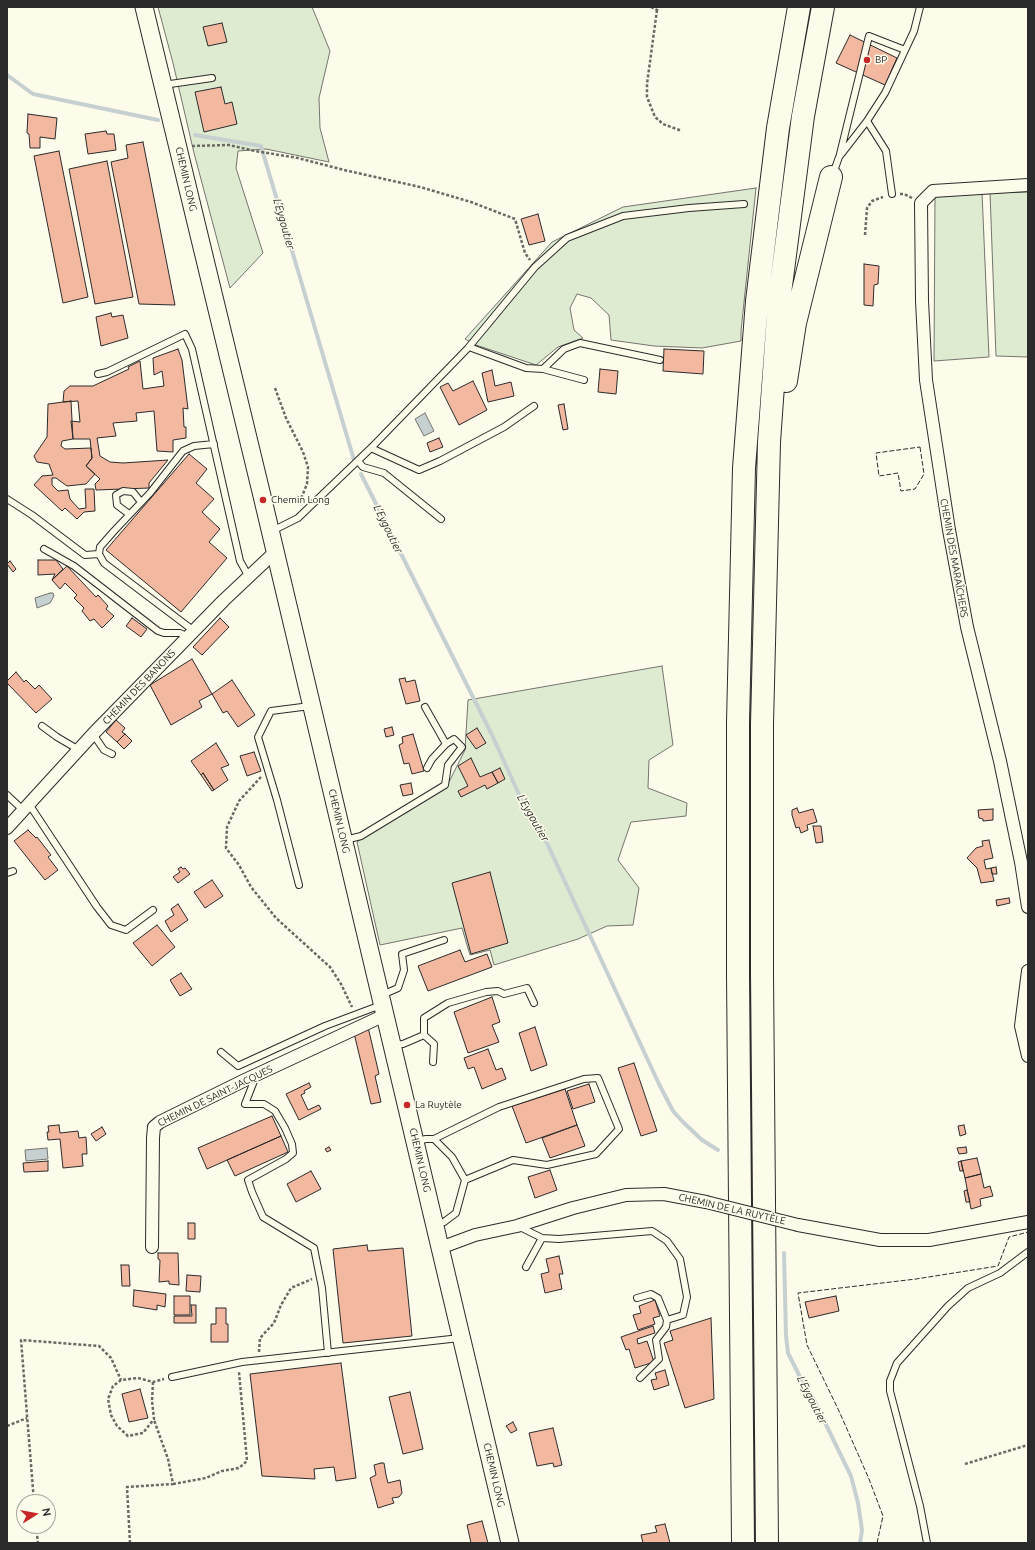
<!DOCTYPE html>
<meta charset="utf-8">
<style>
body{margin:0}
#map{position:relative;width:1035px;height:1550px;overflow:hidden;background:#fdfbea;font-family:Ubuntu,sans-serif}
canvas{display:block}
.frame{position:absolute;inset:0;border:8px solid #2b2b2b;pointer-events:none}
.north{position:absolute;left:16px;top:1494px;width:40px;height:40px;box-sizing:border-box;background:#fdfbea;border:1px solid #a9a89e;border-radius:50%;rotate:79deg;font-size:11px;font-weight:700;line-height:16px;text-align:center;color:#2b2b2b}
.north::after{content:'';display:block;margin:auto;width:14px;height:18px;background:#c62828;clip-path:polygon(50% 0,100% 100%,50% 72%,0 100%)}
</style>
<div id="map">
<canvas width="1035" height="1550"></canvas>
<div class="frame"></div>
<div class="north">N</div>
</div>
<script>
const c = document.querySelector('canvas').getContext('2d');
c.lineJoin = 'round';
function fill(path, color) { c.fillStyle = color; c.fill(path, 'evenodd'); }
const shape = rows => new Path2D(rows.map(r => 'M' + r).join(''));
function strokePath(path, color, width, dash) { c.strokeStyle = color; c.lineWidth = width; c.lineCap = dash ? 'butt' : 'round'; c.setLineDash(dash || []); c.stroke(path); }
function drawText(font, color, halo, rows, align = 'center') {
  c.font = font + ' Ubuntu,sans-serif'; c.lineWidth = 3; c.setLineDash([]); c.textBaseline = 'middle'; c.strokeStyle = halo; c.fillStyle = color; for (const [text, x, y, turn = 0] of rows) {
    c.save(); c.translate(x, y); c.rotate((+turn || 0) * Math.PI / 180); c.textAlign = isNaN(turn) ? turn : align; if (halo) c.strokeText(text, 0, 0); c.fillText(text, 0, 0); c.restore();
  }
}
const green = shape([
 [158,7,312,7,330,51,319,98,320,128,329,162,266,149,238,151,236,168,263,253,230,288,194,153,173,63,158,7],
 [756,188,741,331,741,341,702,348,654,346,611,340,609,315,591,298,577,294,570,308,574,330,583,338,558,347,536,365,476,345,465,339,552,242,623,207,756,188],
 [982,192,989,357,934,361,935,197,982,192],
 [1028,192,1028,357,996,356,990,193,1028,192],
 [662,666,673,745,649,760,648,788,687,803,686,816,631,822,618,860,639,888,633,925,607,926,578,939,494,965,490,950,470,955,462,928,380,945,357,842,446,788,465,750,468,700,662,666]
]);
const water = shape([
 [425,413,434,431,424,436,415,419,425,413],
 [50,593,53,593,54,596,50,603,37,608,35,598,50,593],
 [47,1148,48,1159,26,1161,25,1150,47,1148]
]);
const stream = shape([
 [7,75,33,94,158,120],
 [195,135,261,146,354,460],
 [361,474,492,735,522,801,546,841,659,1084,673,1111,683,1122,702,1140,718,1150],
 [784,1253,786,1336,788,1353,799,1375,813,1398,851,1476,858,1503,862,1530,860,1543]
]);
const building = shape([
 [222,23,227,42,208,46,203,27,222,23],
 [850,35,897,58,885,85,836,63,850,35],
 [221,87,225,104,232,102,237,124,204,132,195,92,221,87],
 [28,114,57,118,55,139,40,137,40,148,30,148,29,134,27,133,28,114],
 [106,131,107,134,114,134,116,150,88,154,85,134,106,131],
 [143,142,175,305,139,304,111,162,128,158,126,145,143,142],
 [59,151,88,297,63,303,34,156,59,151],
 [107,161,133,297,95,304,69,169,107,161],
 [538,214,545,241,529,245,521,219,538,214],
 [864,264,879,266,878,284,874,285,873,306,864,305,864,264],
 [111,313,112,317,123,315,128,338,101,346,96,317,111,313],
 [178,349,182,360,188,409,183,408,184,427,186,427,186,438,173,440,173,452,157,451,154,411,136,413,137,421,113,423,116,436,97,438,100,456,110,462,123,463,168,460,149,483,149,488,96,490,95,484,100,479,86,466,92,458,90,439,73,439,71,421,80,422,78,401,63,402,64,391,70,386,93,386,129,369,128,367,140,361,143,389,164,386,162,371,154,375,153,358,178,349],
 [664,349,704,351,703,374,663,371,664,349],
 [600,369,618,371,616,394,598,392,600,369],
 [492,370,495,386,511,382,514,396,488,402,482,373,492,370],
 [473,381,487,410,459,425,440,387,448,383,453,391,473,381],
 [71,401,73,439,62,441,61,446,65,449,91,448,92,458,86,466,95,474,86,484,67,486,56,478,52,478,52,485,58,491,68,490,70,499,79,509,86,508,85,489,94,489,95,511,84,512,77,519,65,508,62,511,34,485,42,476,53,475,49,464,37,462,34,456,47,437,48,404,71,401],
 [564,404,568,429,563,430,558,405,564,404],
 [439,438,443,447,430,452,427,443,439,438],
 [189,454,207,469,196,483,214,499,202,512,220,529,209,542,227,558,181,612,106,550,189,454],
 [38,560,56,560,63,569,52,580,55,574,38,575,38,560],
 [10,561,16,569,13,572,7,564,10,561],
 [67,566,96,597,98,595,108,606,106,609,114,616,102,628,94,619,90,621,82,611,84,608,74,598,77,595,65,583,60,589,52,580,67,566],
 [132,618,147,629,141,637,126,626,132,618],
 [220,618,229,627,202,655,193,647,220,618],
 [192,659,212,694,199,701,202,707,171,725,150,685,192,659],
 [16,672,24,682,26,680,35,689,39,685,52,699,36,713,7,683,7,681,16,672],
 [405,678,406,682,415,680,420,701,406,704,399,679,405,678],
 [232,680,255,715,238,727,227,711,223,713,212,694,232,680],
 [116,720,125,728,122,732,125,734,117,742,106,732,116,720],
 [392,727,394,735,386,737,384,729,392,727],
 [477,728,486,743,476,749,466,735,477,728],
 [125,734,132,741,124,749,117,742,125,734],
 [413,734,424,771,412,774,409,763,404,764,399,745,403,743,402,737,413,734],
 [216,743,229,765,221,768,228,780,214,790,203,773,201,775,191,761,216,743],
 [254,752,261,771,247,776,240,756,254,752],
 [471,758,480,777,492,772,498,783,487,789,485,785,461,797,458,791,468,786,458,766,471,758],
 [500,768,505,779,498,783,492,772,500,768],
 [203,773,214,790,212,791,201,775,203,773],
 [411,783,413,794,403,796,400,785,411,783],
 [797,808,799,813,813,809,817,822,807,825,808,830,801,833,799,827,796,828,792,815,792,810,797,808],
 [993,809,993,820,983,821,983,819,979,818,978,810,993,809],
 [813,826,821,826,823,842,816,843,813,826],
 [28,830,36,838,37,837,51,855,48,857,58,870,45,880,14,841,28,830],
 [989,840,993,858,984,860,986,869,991,868,994,881,981,883,977,868,967,858,976,848,983,846,982,841,989,840],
 [181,867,183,869,185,868,190,874,178,883,173,877,180,872,178,869,181,867],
 [996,867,997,874,992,874,991,868,996,867],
 [490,872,508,943,471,954,452,883,490,872],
 [212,880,223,896,205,908,194,892,212,880],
 [1009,898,1010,903,997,906,996,900,1009,898],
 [178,904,188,920,171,932,165,921,174,915,171,909,178,904],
 [157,925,175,947,152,966,133,943,157,925],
 [460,950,465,962,487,954,492,967,428,991,418,966,460,950],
 [181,973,192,989,180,996,170,980,181,973],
 [492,997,500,1022,492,1025,499,1042,468,1053,454,1012,492,997],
 [368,1027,379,1074,375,1076,381,1102,371,1104,354,1033,368,1027],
 [535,1027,547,1065,531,1071,519,1033,535,1027],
 [488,1049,496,1070,502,1068,506,1079,482,1089,474,1067,468,1069,464,1058,488,1049],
 [634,1063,657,1131,641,1136,618,1068,634,1063],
 [309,1083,311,1087,304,1091,305,1093,301,1095,308,1110,319,1105,321,1109,299,1120,286,1094,309,1083],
 [589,1084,595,1102,573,1109,567,1091,589,1084],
 [565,1089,577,1125,526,1143,512,1106,565,1089],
 [272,1116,281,1136,207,1169,198,1148,272,1116],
 [59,1125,60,1133,78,1131,79,1138,86,1137,87,1154,82,1154,83,1166,63,1168,60,1139,48,1140,47,1132,49,1132,48,1126,59,1125],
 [577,1125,585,1146,550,1158,542,1138,577,1125],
 [964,1125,966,1134,960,1136,958,1126,964,1125],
 [102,1127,106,1134,96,1141,91,1134,102,1127],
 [281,1136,288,1152,235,1176,227,1160,281,1136],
 [329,1147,331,1150,327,1152,325,1149,329,1147],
 [966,1147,967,1153,959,1154,957,1148,966,1147],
 [977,1158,981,1174,965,1178,961,1161,977,1158],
 [48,1161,48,1171,24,1172,23,1163,48,1161],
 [961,1161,963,1171,960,1171,958,1162,961,1161],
 [550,1170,557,1190,535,1198,528,1177,550,1170],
 [311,1171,321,1189,296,1202,287,1184,311,1171],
 [981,1174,984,1188,990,1186,993,1196,980,1199,981,1206,971,1209,965,1178,981,1174],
 [967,1190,970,1202,966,1202,964,1191,967,1190],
 [188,1223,195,1223,195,1239,188,1239,188,1223],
 [367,1245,368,1251,403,1248,412,1336,343,1343,333,1249,367,1245],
 [158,1253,178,1253,179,1285,169,1284,169,1281,159,1282,160,1260,158,1259,158,1253],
 [559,1256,563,1274,559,1274,562,1289,545,1293,541,1274,549,1272,546,1259,559,1256],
 [121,1265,129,1265,130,1286,122,1286,121,1265],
 [187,1275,201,1276,200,1292,186,1291,187,1275],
 [134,1290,166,1294,165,1307,157,1305,157,1310,133,1306,134,1290],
 [174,1296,190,1296,190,1315,174,1315,174,1296],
 [836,1296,839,1311,809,1318,805,1302,836,1296],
 [655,1300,660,1316,653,1318,655,1324,638,1330,633,1315,641,1313,639,1306,655,1300],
 [191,1305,196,1305,196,1323,174,1323,174,1316,192,1316,191,1305],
 [216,1308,226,1308,226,1324,228,1324,228,1342,211,1342,211,1324,216,1324,216,1308],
 [711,1318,714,1399,685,1408,664,1343,673,1340,670,1331,711,1318],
 [653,1326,655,1333,637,1339,638,1344,647,1341,654,1362,635,1368,629,1349,626,1350,621,1337,653,1326],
 [341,1363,356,1478,336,1481,334,1467,314,1469,315,1479,262,1476,250,1374,341,1363],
 [665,1370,669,1385,654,1390,651,1380,657,1379,655,1373,665,1370],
 [140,1389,148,1418,129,1422,122,1394,140,1389],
 [410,1392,423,1449,403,1454,389,1397,410,1392],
 [513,1422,517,1430,511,1433,506,1426,513,1422],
 [553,1428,562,1465,554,1467,553,1463,537,1466,529,1433,553,1428],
 [381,1463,384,1463,386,1475,388,1483,400,1480,402,1493,399,1497,392,1498,394,1503,378,1508,370,1478,376,1475,374,1465,381,1463],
 [482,1521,488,1543,471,1543,467,1525,482,1521],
 [665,1524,670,1543,643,1543,641,1535,657,1532,655,1526,665,1524]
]);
const path = shape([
 [651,7,657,10,658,7],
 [657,10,647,84,647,97,655,117,663,124,682,131],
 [192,146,229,145,255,151,298,158,344,170,420,187,471,202,515,219,525,253,530,260],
 [900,194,904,194,912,198],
 [865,235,867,208,872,201,883,197],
 [275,388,286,418,303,452,308,467,307,484,300,501,301,504],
 [261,777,239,801,227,827,226,848,239,865,251,887,276,918,330,967,341,984,352,1007],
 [259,1352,260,1338,274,1323,281,1305,291,1288,312,1279],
 [153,1382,152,1401,154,1419,143,1433,128,1436,117,1426,111,1415,108,1399,113,1386,121,1380,138,1378,153,1382,164,1379],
 [7,1426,27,1418],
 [965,1464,1028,1445],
 [173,1484,206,1478,222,1471,239,1468,247,1461,239,1372],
 [34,1502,21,1340,99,1346,111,1358,121,1380],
 [36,1526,38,1543],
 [130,1543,127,1487,173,1484,168,1459,154,1420]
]);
const lane = shape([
 [163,85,212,78],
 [867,121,886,151,892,194],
 [840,154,869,36,905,50],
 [833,174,839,157,867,121,885,93,914,31,920,7],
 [469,347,526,368,543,369,564,349,580,343,660,360],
 [543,369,584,380],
 [98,374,107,372,185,334,192,349,240,561,249,577],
 [371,448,419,470,440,461,504,427,534,406],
 [358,461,363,467,384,473,441,519],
 [7,499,32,515,85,555,99,554],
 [129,514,117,505,116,495,123,491,133,492,141,502],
 [272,531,298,518,371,448,468,348,535,267,567,238,623,216,689,208,744,204],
 [44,549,74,566,158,631,164,633,180,633,188,637],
 [194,631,104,563,99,554,100,547,114,531,150,493,183,451,194,446,214,444],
 [42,726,57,737,79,750],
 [93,734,104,750,112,754],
 [427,768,432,759,446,744],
 [7,795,23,810],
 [29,804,97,907,111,925,126,930,153,910],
 [345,840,361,836,445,785,448,765,462,747,454,739,446,744,425,707],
 [7,873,13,871],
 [299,885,277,800,258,737,271,711,310,706],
 [382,995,398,988,404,970,402,954,444,940],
 [424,1035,434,1044,433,1062],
 [394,1045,403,1044,424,1035,424,1018,448,1003,486,992,498,991,504,994,527,988,534,1003],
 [221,1052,238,1066,325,1026,381,1005],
 [256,1076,245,1104,264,1104,275,1111,285,1128,292,1144,293,1153,286,1159,248,1180,252,1192,263,1217,314,1248,322,1288,328,1353],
 [434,1139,499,1107,584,1079,598,1078,619,1129,596,1154,547,1165,513,1160,465,1180],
 [417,1141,426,1139,434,1139,452,1157,465,1180,456,1213,444,1222,436,1224],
 [518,1226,542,1238,559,1239,652,1231,667,1241,680,1259,687,1297,683,1315,667,1320,658,1298,651,1294,637,1298],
 [526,1267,542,1238],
 [172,1377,242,1362,460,1338],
 [640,1378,659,1359,656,1340,666,1327,667,1320],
 [927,1543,920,1506,890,1391,890,1381,897,1363,948,1306,968,1288,1000,1273,1028,1252]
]);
const street = shape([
 [1028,185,933,191,921,203,922,301,926,380,949,530,967,627,1000,761,1021,862,1028,907],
 [7,828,93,734,224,600,275,552],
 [1028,971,1021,1026,1028,1056],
 [798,1225,880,1240,929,1240,1028,1222],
 [152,1247,153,1138,154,1127,160,1122,245,1080,385,1015],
 [440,1248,475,1235,517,1226,573,1208,626,1195,664,1194,706,1202]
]);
const secondary = shape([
 [144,7,263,500,510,1543]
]);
const highway = shape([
 [786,381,795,323,831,177],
 [743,1543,738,975,738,722,744,468,757,301,778,128,799,7],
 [767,1543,762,973,762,724,769,442,779,301,803,116,823,7]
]);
const streetBridge = shape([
 [706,1202,798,1225]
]);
const fence = shape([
 [920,447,924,474,915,489,901,491,898,473,879,476,876,453,920,447],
 [877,1543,883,1516,869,1479,839,1411,807,1345,798,1293,916,1279,998,1266,1009,1237,1028,1232]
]);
const markers = [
 [867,60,4,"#c62828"],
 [263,500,4,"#c62828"],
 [407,1105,4,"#c62828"]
];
const poiNames = [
 ["BP",875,60],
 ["Chemin Long",271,500],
 ["La Ruytèle",415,1105]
];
const streetNames = [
 ["CHEMIN LONG",186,179,77],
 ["CHEMIN DES MARAÎCHERS",954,558,80],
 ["CHEMIN DES BANONS",139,687,-46],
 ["CHEMIN LONG",339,821,77],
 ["CHEMIN DE SAINT-JACQUES",215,1096,-26],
 ["CHEMIN LONG",420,1160,77],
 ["CHEMIN DE LA RUYTÈLE",732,1209,13],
 ["CHEMIN LONG",494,1475,77]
];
const waterNames = [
 ["L'Eygoutier",284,224,74],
 ["L'Eygoutier",388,529,64],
 ["L'Eygoutier",533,818,60],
 ["L'Eygoutier",812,1400,63]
];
fill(green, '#deebd1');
strokePath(green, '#74746e', 1);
fill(water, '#c7d0d0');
strokePath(water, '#74746e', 1);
strokePath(stream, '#c7d0d0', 4);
fill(building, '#f2b8a0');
strokePath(building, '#2b2b2b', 1);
strokePath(lane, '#2b2b2b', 8);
strokePath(street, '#2b2b2b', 14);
strokePath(secondary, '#2b2b2b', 19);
strokePath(highway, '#2b2b2b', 24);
strokePath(path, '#6a6964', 2.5, [3, 2]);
strokePath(lane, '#fdfbea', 6);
strokePath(street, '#fdfbea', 12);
strokePath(secondary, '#fdfbea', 17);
strokePath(highway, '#fdfbea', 22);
strokePath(streetBridge, '#2b2b2b', 14, []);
strokePath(streetBridge, '#fdfbea', 12);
strokePath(fence, '#2b2b2b', 1, [5, 2]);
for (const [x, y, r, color] of markers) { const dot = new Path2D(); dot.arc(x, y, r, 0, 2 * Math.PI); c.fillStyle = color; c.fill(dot); strokePath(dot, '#fdfbea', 1.5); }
drawText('10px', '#2b2b2b', '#fdfbea', poiNames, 'left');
drawText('10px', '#2b2b2b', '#fdfbea', streetNames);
drawText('italic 11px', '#2b2b2b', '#fdfbea', waterNames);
</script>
